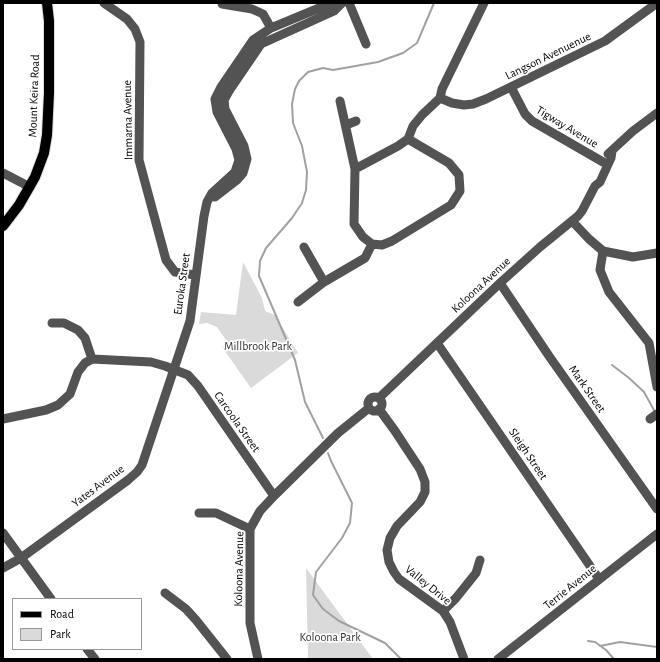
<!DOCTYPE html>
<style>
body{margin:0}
#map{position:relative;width:660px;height:662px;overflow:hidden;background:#fff;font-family:"Alegreya Sans",sans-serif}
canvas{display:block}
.frame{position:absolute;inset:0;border:4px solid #000;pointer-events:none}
.legend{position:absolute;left:12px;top:598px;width:130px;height:52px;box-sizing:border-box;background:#fff;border:1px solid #999;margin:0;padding:5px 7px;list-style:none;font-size:12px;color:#000}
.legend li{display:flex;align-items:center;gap:8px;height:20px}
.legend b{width:20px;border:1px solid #999}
</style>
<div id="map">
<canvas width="660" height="662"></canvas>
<div class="frame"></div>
<ul class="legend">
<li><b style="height:5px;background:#000"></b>Road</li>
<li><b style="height:11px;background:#dadada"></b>Park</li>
</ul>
</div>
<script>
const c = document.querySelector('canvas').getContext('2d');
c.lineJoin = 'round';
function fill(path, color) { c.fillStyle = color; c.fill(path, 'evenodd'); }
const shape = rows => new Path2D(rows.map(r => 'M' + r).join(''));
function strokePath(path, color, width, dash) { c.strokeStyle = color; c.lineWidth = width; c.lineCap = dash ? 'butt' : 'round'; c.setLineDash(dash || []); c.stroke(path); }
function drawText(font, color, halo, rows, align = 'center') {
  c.font = font + ' "Alegreya Sans",sans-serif'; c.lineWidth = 3.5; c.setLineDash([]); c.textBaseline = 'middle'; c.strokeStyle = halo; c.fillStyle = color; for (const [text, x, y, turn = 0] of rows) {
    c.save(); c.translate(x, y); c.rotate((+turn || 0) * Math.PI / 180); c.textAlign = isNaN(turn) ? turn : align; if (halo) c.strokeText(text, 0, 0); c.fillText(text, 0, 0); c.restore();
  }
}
const green = shape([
 [243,262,262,298,265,311,275,315,298,353,251,388,222,347,228,343,217,327,207,323,199,324,201,312,236,315],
 [306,568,373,659,308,659]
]);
const stream = shape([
 [612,365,629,378,644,392,655,412],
 [323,438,305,402,295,360,259,276,260,261,266,248,292,218,302,203,306,190,307,172,302,146,293,123,292,104,295,89,299,81,308,72,323,68,333,70,378,62,403,53,417,43,434,3],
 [328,453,331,461,352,503,350,523,342,538,316,572,313,595,323,609,339,621,385,643,401,659],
 [588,641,595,642,606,650,614,659],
 [600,646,620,642,657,647]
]);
const minor = shape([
 [104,3,127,19,135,29,140,42,139,160,166,260,175,272,195,275],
 [349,3,366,44],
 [222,4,252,9,263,14,271,28],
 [511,87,525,114,532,121,603,162],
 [440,98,452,103,464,105,473,104,486,99,605,41,657,3],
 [440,98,442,89,484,3],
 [340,101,355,169],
 [346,125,356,121],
 [408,139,449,163,459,175,460,191,451,205,392,241,382,245,372,244,363,237,354,224,355,169,398,146,408,139,413,126,422,115,440,98],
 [608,154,633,131,657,113],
 [3,173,30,187],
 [215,197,237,180,243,173,247,159,244,146,225,109,224,100,229,91,261,44,334,11,342,3],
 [572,221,589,239,603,251,600,270,609,292,649,343,657,387],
 [304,247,324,282],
 [603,251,633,257,657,253],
 [500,283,549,356,657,509],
 [298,302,324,282,365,258,372,244],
 [52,323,64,323,78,330,85,338,92,359],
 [437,343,599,579],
 '368 404a7 7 0 1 1 14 0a7 7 0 1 1-14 0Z',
 [379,398,500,283,540,247,578,216,582,211,595,186,600,182,611,158,612,151],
 [379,409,395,431,420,469,425,482,425,492,420,502,397,526,390,538,387,550,389,562,394,572,399,579,443,611,450,622,464,659],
 [3,419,46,410,58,405,70,394,78,372,85,363,92,359,151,362,165,366,188,375,198,386,274,496],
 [650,419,657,414],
 [199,513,216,513,250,529],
 [3,533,51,599],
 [3,568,21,558,128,480,137,472,142,465,190,321,204,216,207,202,212,193,235,172,239,160,236,149,217,112,215,99,221,87,253,40,271,28,331,3],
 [165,593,186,609,196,620,227,659],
 [443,611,456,598,476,573,480,560],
 [87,649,95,659],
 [258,659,250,623,250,529,260,511,274,496,338,433,369,408],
 [498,659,657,534]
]);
const major = shape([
 [3,226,19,205,35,177,44,153,47,135,49,93,49,21,47,3]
]);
const streetNames = [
 ["Langson Avenuenue",548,56,-26],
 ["Mount Keira Road",34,96,-88],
 ["Immarna Avenue",128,120,-91],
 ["Tigway Avenue",567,127,31],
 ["Euroka Street",182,284,-82],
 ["Koloona Avenue",481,285,-43],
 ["Mark Street",587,389,55],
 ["Carcoola Street",237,422,55],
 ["Sleigh Street",528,454,56],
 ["Yates Avenue",98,486,-37],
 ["Koloona Avenue",239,569,-89],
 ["Valley Drive",428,585,39],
 ["Terrie Avenue",570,587,-39]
];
const parkNames = [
 ["Millbrook Park",258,346],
 ["Koloona Park",330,637]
];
fill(green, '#dadada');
strokePath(stream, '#a1a1a1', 2);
strokePath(major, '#dbdbdb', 12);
strokePath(minor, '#535353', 9);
strokePath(major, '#000', 10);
drawText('12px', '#000', '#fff', streetNames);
drawText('12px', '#313131', '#fff', parkNames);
</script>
